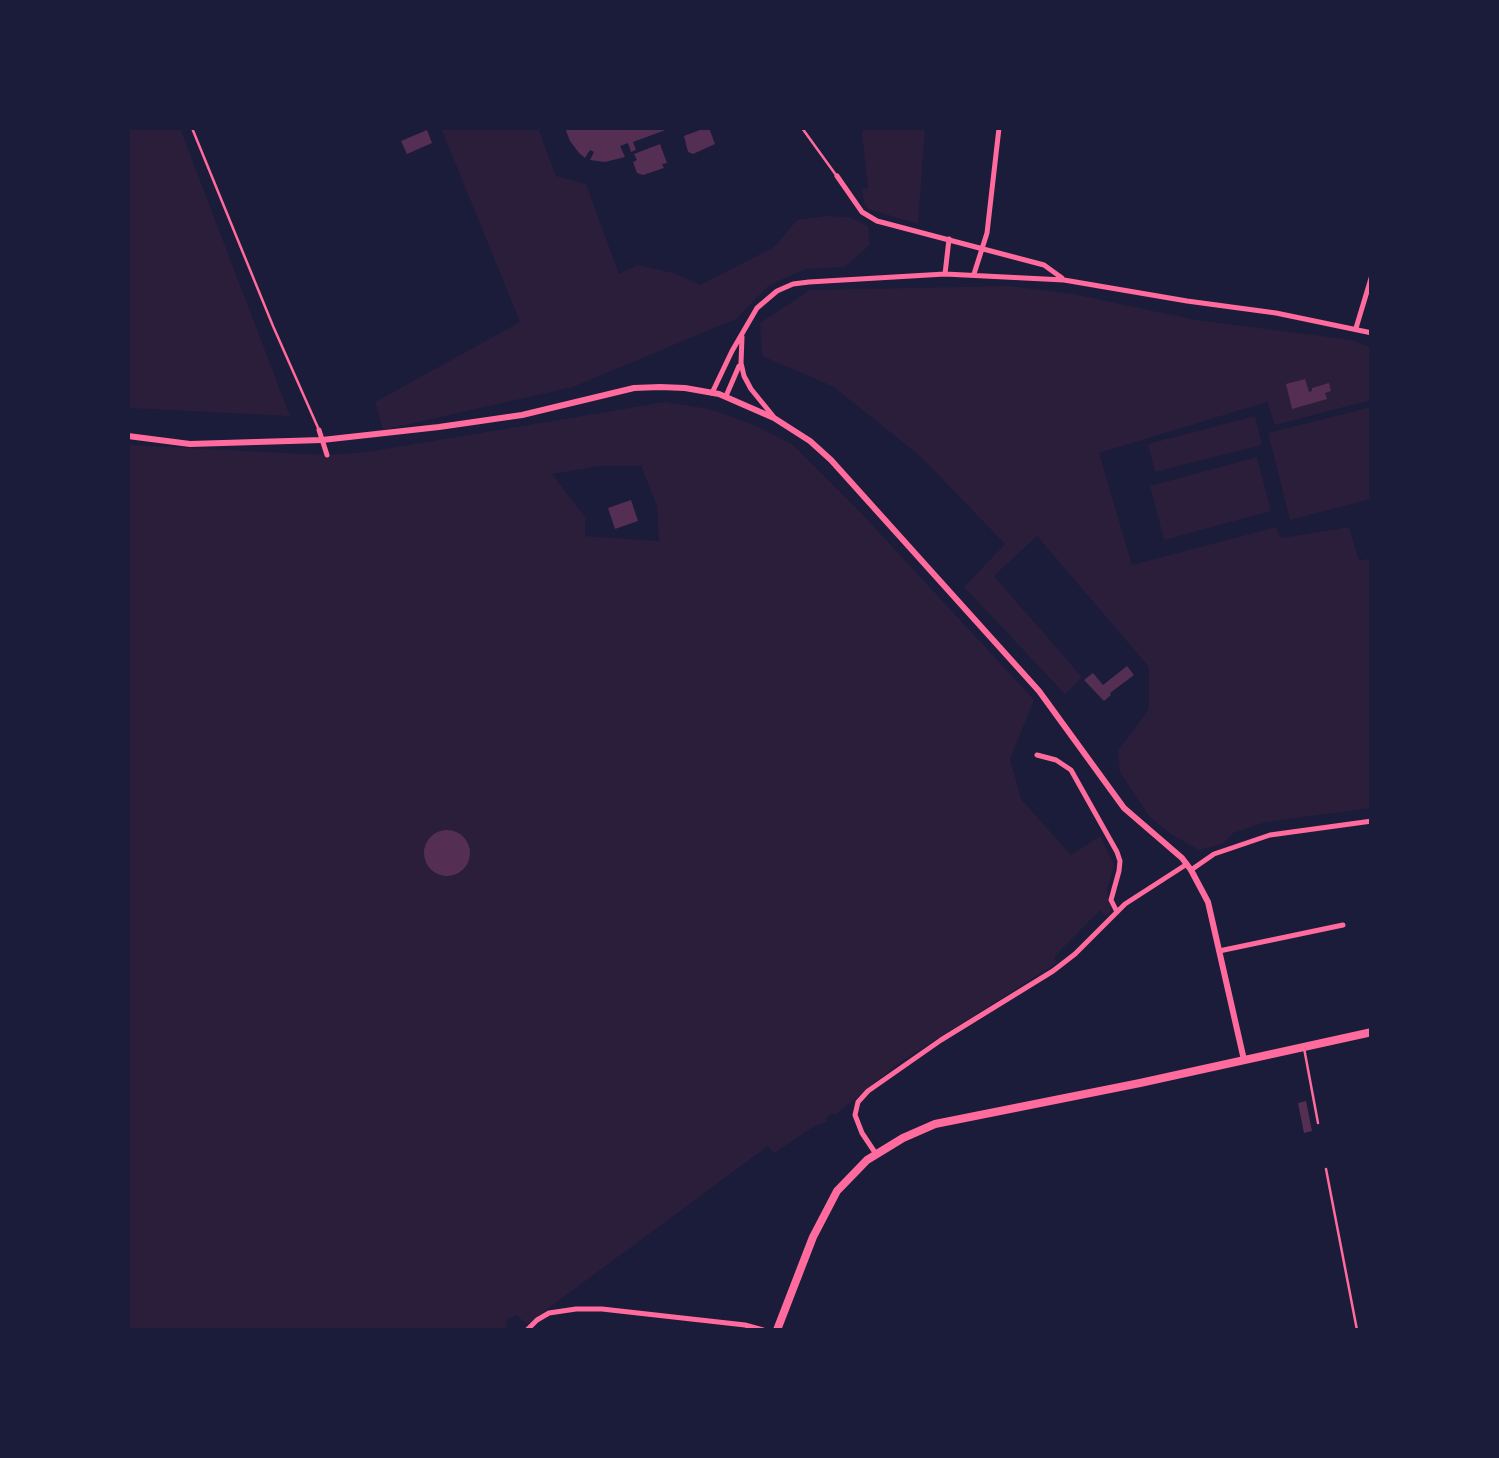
<!DOCTYPE html>
<style>
body{margin:0}
#map{position:relative;width:1499px;height:1458px;overflow:hidden;background:#1b1b3a;font-family:Merriweather,serif}
canvas{display:block}
.frame{position:absolute;inset:0;border:130px solid #1b1b3a;pointer-events:none}
</style>
<div id="map">
<canvas width="1499" height="1458"></canvas>
<div class="frame"></div>
</div>
<script>
const c = document.querySelector('canvas').getContext('2d');
c.lineJoin = 'round';
function fill(path, color) { c.fillStyle = color; c.fill(path, 'evenodd'); }
const shape = rows => new Path2D(rows.map(r => 'M' + r).join(''));
function strokePath(path, color, width, dash) { c.strokeStyle = color; c.lineWidth = width; c.lineCap = dash ? 'butt' : 'round'; c.setLineDash(dash || []); c.stroke(path); }
const green = shape([
 [128,128,180,128,290,416,128,408],
 [441,128,538,128,556,176,586,184,619,274,637,265,674,273,700,285,774,247,797,220,826,216,849,217,868,226,870,245,845,267,805,269,768,286,736,319,573,387,383,430,375,402,520,322],
 [869,128,925,128,918,224,868,209,864,202,862,189,868,188,862,133,864,129],
 [1009,286,1073,294,1196,320,1352,340,1371,348,1371,400,1275,425,1267,402,1099,453,1132,565,1276,527,1281,538,1349,527,1359,561,1371,558,1371,808,1266,822,1233,833,1222,844,1199,850,1172,835,1150,817,1120,772,1118,751,1149,709,1149,667,1037,536,994,576,1082,677,1065,694,964,587,1005,544,920,456,834,387,762,356,760,323,810,290],
 [665,402,710,409,754,425,792,444,863,515,1034,700,1010,759,1021,799,1071,855,1100,836,1114,865,1107,890,1111,911,1106,916,1100,910,1054,957,1057,963,899,1063,835,1115,833,1113,826,1118,827,1121,822,1124,816,1125,774,1153,768,1146,527,1324,516,1315,507,1320,506,1330,329,1330,315,1328,307,1330,128,1330,128,445,327,455,367,452],
 [600,466,641,466,657,506,659,541,585,536,585,517,552,474],
 [1371,407,1371,499,1290,520,1268,433],
 [1255,416,1262,445,1155,472,1148,444],
 [1257,457,1271,511,1164,540,1150,486]
]);
const building = shape([
 [565,128,671,128,633,142,636,150,631,152,628,143,620,146,625,157,605,162,590,160,594,152,590,150,585,158,579,153,570,141],
 [705,128,709,128,715,144,693,154,688,152,684,136],
 [427,130,432,143,407,154,401,141],
 [660,144,667,163,662,164,664,168,643,175,637,173,633,162,637,160,634,154],
 [1305,379,1309,392,1312,391,1312,388,1329,383,1331,391,1325,393,1327,399,1292,409,1286,384],
 [631,500,638,521,615,529,608,508],
 [1127,666,1134,675,1110,693,1111,695,1104,701,1084,680,1093,673,1103,685],
 '424 853a23 23 0 1 1 46 0a23 23 0 1 1-46 0Z',
 [1306,1101,1312,1131,1304,1133,1298,1103]
]);
const service = shape([
 [192,128,273,326,319,430],
 [802,128,836,175],
 [1304,1048,1318,1123],
 [1326,1169,1357,1330]
]);
const minor = shape([
 [837,176,862,212,877,221,1044,265,1062,278],
 [945,274,949,239],
 [974,274,987,233,999,128],
 [1356,328,1372,275],
 [742,337,741,363,744,376,751,389,773,416],
 [712,393,732,351,757,308,777,291,793,284,809,282,945,274,1064,280,1187,301,1276,313,1372,333],
 [726,396,739,366],
 [319,430,327,455],
 [1037,755,1056,760,1071,770,1117,852,1120,861,1119,871,1111,900,1117,912],
 [1191,870,1214,854,1270,835,1372,821],
 [1219,951,1343,925],
 [876,1154,862,1133,855,1115,858,1102,868,1091,941,1040,1053,971,1075,954,1125,904,1187,864],
 [527,1330,537,1320,549,1313,576,1309,602,1309,745,1325,763,1330]
]);
const tertiary = shape([
 [128,436,190,444,322,440,439,427,522,415,634,388,660,387,685,388,719,394,774,418,810,441,831,460,1039,691,1124,808,1182,858,1191,870,1208,902,1244,1060]
]);
const secondary = shape([
 [777,1330,813,1237,837,1191,867,1160,903,1138,935,1124,1140,1083,1372,1032]
]);
fill(green, '#2a1e3b');
fill(building, '#542f53');
strokePath(service, '#ff6b9d', 2.5);
strokePath(minor, '#ff6b9d', 5);
strokePath(tertiary, '#ff6b9d', 6);
strokePath(secondary, '#ff6b9d', 8);
</script>
